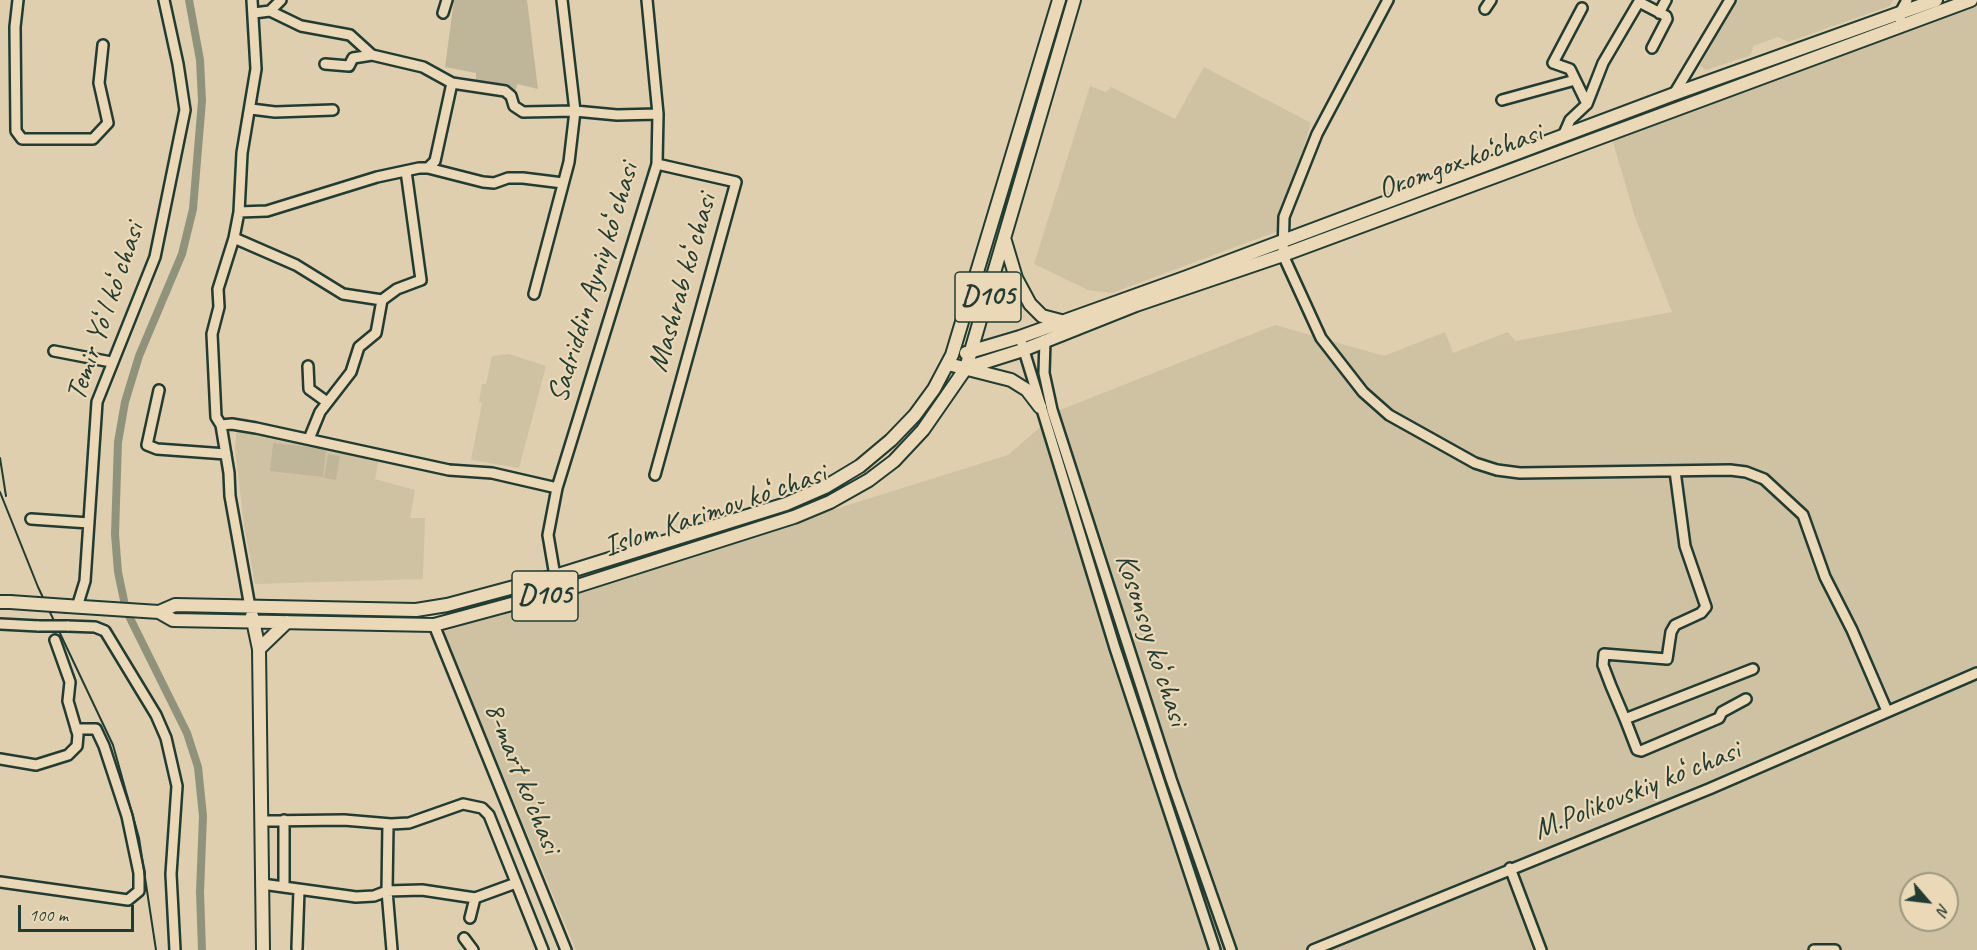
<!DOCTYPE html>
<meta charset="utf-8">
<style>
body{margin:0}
#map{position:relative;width:1977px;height:950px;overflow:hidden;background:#dfcfae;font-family:Caveat,sans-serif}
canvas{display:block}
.north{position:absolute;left:1899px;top:872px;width:60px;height:60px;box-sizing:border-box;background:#ebd8b6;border:2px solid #999a82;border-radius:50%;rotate:118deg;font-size:16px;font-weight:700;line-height:24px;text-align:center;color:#1f3d34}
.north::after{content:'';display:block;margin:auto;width:21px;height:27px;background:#1f3d34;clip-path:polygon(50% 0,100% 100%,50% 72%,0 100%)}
.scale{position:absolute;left:18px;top:905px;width:116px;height:27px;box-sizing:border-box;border:3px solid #1f3d34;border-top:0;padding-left:8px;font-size:18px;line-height:21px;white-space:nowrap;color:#1f3d34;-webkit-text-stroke:4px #ebd8b6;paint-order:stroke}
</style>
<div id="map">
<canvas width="1977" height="950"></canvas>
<div class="north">N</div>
<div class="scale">100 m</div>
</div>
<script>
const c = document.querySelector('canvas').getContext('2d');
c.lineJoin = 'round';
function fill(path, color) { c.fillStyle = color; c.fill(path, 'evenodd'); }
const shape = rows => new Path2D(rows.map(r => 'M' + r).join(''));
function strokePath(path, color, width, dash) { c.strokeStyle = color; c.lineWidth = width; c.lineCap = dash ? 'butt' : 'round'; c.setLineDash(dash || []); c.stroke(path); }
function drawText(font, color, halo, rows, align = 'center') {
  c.font = font + ' Caveat,sans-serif'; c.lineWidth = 4.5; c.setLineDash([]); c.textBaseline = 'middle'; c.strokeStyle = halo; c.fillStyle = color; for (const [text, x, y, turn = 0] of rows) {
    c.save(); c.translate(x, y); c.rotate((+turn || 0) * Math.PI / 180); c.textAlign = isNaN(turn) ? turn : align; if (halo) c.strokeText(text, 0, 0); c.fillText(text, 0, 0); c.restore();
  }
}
const built = shape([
 [1736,0,1893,0,1890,6,1788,42,1778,37,1753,46,1751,55,1706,70,1700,66],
 [1977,3,1977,950,576,950,443,632,1008,455,1060,410,1275,325,1384,356,1445,332,1453,353,1508,332,1515,341,1672,312,1635,217,1612,139,1806,64],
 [1911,884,1947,884,1947,920,1911,920],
 [1204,67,1311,123,1278,231,1112,293,1088,290,1034,264,1090,86,1106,92,1111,87,1175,119],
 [509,354,546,366,519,468,471,460,482,403,479,402,482,384,486,384,492,356],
 [237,427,273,439,379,458,375,479,415,490,410,518,425,518,423,579,255,584,244,525,235,448]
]);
const green = shape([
 [454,0,527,0,538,89,517,84,516,90,476,84,476,73,445,67],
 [273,443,326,449,323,477,270,471],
 [328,454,340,456,336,480,324,478]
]);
const canal = shape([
 [189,0,200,60,202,101,193,209,182,254,139,356,125,402,118,442,115,534,118,572,126,610,187,733,198,767,203,816,200,892,202,950]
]);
const minor = shape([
 [18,0,15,27,16,131,22,139,93,139,108,123,99,83,103,45],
 [562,0,575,111,617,115,658,114],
 [1388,0,1317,134,1284,217,1283,255,1321,338,1363,392,1389,415,1475,463,1497,470,1520,473,1730,470,1746,472,1764,479,1803,515,1825,577,1852,630,1887,711],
 [1639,2,1666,16,1667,19,1652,48],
 [1582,8,1553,63,1570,69,1587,104],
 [1485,9,1491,0],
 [270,11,281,0],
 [254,13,270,11,301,26,350,35,372,55,423,67,452,83,505,91,511,96,514,106,523,112,575,111,569,162,534,294],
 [443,13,447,0],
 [1659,13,1666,0],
 [1901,26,1900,13,1907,0],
 [325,64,349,66,353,58,372,55],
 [1674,94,1730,0],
 [1502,100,1575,80],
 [251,109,275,112,333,110],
 [1563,136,1570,120,1587,104,1603,63,1640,0],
 [428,168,435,161,452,83],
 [239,212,267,211,377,177,419,168,428,168,483,182,494,183,508,178,523,178,563,183],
 [234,238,296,265,343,294,382,300,397,289,421,280,406,171],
 [1045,340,1044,373,1052,410,1171,779,1231,950],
 [1022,344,1115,648,1215,950],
 [54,351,111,362],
 [308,366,309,389,327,402],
 [159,390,147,445,157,449,226,454],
 [221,425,232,424,256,428,449,470,492,473,557,488],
 [309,439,320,412,351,372,359,347,376,333,382,300],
 [1675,471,1685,546,1706,607,1701,613,1675,625,1671,632,1667,659,1604,654,1603,665,1611,686,1625,719,1753,669],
 [655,475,736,182,657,164],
 [31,519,89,523],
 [555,576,548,535,557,488,657,164,658,114,647,0],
 [77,607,85,581,97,402,155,257,185,110,178,64,164,0],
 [250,607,230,496,229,473,221,425,216,417,212,334,219,307,218,289,234,238,239,212,242,153,256,69,252,0],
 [0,624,39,626],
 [434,625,566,950],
 [67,626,95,627,105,631,156,715,166,738,177,786,171,874,175,950],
 [1625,719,1637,750,1641,751,1719,718,1722,712,1746,699],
 [0,759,36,765,68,755,77,746,78,735,68,701,70,682,55,640],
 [261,821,344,820,391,824,409,823,463,804,482,808,489,815,543,950],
 [388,824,387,891,392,950],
 [1510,868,1541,950],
 [0,882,128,900,139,891,139,873,127,816,104,746,96,729,76,729],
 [262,884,356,897,374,896,387,891,422,890,475,898,516,883],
 [284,887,284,820],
 [470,918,475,898],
 [464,938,473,950],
 [297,948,299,890],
 [1313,950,1709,789,1977,673],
 [1814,950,1835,950]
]);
const major = shape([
 [1005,241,1016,278,1030,304,1042,316,1061,321],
 [966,353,1020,337,1187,277,1674,94,1936,0],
 [948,364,1011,380,1027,390,1040,407],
 [966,368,1023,350,1136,305,1283,255,1971,0],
 [0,602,10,602],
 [67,606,159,612,173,620,434,625,571,588,794,517,830,502,869,480,894,461,923,430,966,368,1074,0],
 [159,612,175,605,416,610,447,605,555,576,786,504,825,487,860,466,891,440,915,415,934,389,952,355,1059,0],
 [252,616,259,649,263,950],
 [259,649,287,622]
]);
const rail = shape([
 [0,458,6,496],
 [0,492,38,587,113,745,139,838,156,950]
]);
const minorBridge = shape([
 [39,626,67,626]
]);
const majorBridge = shape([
 [10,602,67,606]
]);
const shields = [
 [988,297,66],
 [545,596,66]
];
const shieldNames = [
 ["D105",988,297],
 ["D105",545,596]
];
const streetNames = [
 ["Oromgox ko‘chasi",1460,162,-20],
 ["Sadriddin Ayniy koʻchasi",594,283,-73],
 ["Mashrab koʻchasi",683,283,-74],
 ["Temir Yoʻl koʻchasi",106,312,-71],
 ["Islom Karimov koʻchasi",715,511,-19],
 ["Kosonsoy koʻchasi",1151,640,72],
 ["8-mart ko'chasi",522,778,68],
 ["M.Polikovskiy koʻchasi",1637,791,-22]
];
fill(built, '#cec2a3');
fill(green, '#bfb69a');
strokePath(canal, '#90937c', 8);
strokePath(minor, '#1f3d34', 14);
strokePath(major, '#1f3d34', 16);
strokePath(minor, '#ebd8b6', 9);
strokePath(major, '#ebd8b6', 12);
strokePath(rail, '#1f3d34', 2);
strokePath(minorBridge, '#1f3d34', 14, []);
strokePath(majorBridge, '#1f3d34', 16, []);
strokePath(minorBridge, '#ebd8b6', 9);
strokePath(majorBridge, '#ebd8b6', 12);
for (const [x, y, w] of shields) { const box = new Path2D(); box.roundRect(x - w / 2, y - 25, w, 50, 4.5); c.fillStyle = '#ebd8b6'; c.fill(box); strokePath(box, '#1f3d34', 1.5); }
drawText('bold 28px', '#1f3d34', null, shieldNames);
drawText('30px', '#1f3d34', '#ebd8b6', streetNames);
</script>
